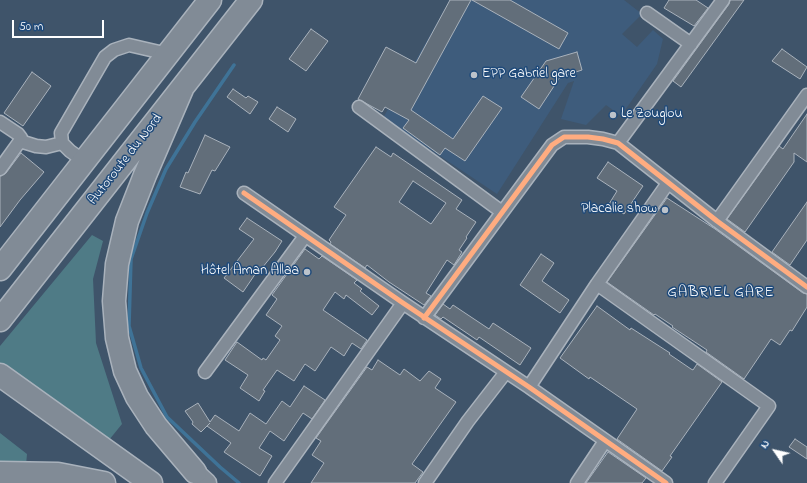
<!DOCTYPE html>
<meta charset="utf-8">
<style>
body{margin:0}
#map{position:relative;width:807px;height:483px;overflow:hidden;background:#3f546a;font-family:"Indie Flower",sans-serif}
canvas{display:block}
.north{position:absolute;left:755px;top:431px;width:40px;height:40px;-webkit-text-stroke:3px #1f4a7a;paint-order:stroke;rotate:304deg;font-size:11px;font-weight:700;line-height:16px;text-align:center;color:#fff}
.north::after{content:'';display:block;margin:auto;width:14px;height:18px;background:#fff;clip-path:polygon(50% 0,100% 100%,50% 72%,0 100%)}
.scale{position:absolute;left:12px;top:20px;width:92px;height:18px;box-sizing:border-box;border:2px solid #fff;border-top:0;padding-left:5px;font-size:12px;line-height:14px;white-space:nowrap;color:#fff;-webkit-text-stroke:3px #1f4a7a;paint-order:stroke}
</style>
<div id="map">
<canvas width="807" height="483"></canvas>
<div class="north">N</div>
<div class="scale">50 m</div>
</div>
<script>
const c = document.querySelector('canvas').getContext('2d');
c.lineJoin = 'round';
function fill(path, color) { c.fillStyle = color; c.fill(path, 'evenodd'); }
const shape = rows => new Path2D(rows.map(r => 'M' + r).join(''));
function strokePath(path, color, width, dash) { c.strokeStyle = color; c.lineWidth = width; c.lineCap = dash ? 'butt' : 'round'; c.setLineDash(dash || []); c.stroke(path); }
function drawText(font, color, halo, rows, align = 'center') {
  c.font = font + ' "Indie Flower",sans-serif'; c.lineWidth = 3; c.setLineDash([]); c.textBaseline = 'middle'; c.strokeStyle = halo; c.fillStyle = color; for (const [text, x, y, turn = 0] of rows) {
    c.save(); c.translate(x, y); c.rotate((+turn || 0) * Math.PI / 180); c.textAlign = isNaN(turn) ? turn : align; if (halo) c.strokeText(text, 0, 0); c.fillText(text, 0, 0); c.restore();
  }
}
const built = shape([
 [450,0,624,0,642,14,622,34,637,47,653,30,663,39,657,64,621,116,606,105,586,125,561,119,574,81,568,83,497,194,383,118]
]);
const green = shape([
 [92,235,103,241,93,279,96,343,122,424,109,440,0,365,0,346],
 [0,433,27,454,26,465,0,466]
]);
const stream = shape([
 [234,65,195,122,166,169,147,213,131,259,129,326,141,368,167,417,220,467,239,483]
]);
const building = shape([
 [450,0,471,0,411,110,453,139,483,96,502,108,465,161,445,148,440,155,403,128,409,120,385,107,382,112,358,99,386,47,416,63,450,0],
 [472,0,510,0,568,33,559,49,472,0],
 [669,0,696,0,708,8,694,26,664,8,669,0],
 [730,0,744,0,681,87,673,81,729,4,730,0],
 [311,29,328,41,306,71,289,59,311,29],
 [782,49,807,67,800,79,772,61,782,49],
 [577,52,582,70,560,77,539,109,521,97,546,61,577,52],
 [32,72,51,86,23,126,4,113,32,72],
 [233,89,246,98,248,96,258,102,250,114,227,97,233,89],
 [277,107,296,119,288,132,269,119,277,107],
 [807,114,807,162,794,153,794,162,745,232,727,219,779,146,783,149,807,114],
 [205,135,230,147,215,171,212,170,200,194,180,187,186,172,188,173,205,135],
 [376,147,391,157,393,153,462,200,456,209,476,222,466,237,467,238,459,250,462,252,454,265,447,260,426,293,431,296,424,305,389,282,367,265,365,268,330,244,331,242,329,240,346,215,334,207,376,147],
 [413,181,446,203,431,224,399,202,413,181],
 [21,153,44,172,20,200,0,227,0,176,6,173,21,153],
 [608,162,643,186,624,214,609,204,617,191,597,178,608,162],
 [667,198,715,229,803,293,807,294,807,307,792,331,790,330,780,345,771,339,744,379,706,352,707,350,672,327,673,326,655,314,654,315,607,282,667,198],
 [807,202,807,240,790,265,772,252,807,202],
 [247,218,282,241,275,252,262,268,260,267,243,292,224,278,254,239,239,229,247,218],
 [305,249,319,259,322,256,357,280,354,283,362,289,360,291,379,306,372,315,346,295,344,299,335,292,323,310,367,340,361,349,352,343,344,356,331,347,315,371,305,364,294,381,277,370,263,390,265,391,259,401,240,388,248,375,225,360,237,342,262,360,263,358,266,360,280,340,275,336,282,326,266,315,277,299,272,295,305,249],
 [541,254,554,263,542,281,569,300,560,313,520,285,541,254],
 [443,304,450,309,453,305,489,329,493,323,531,348,520,365,479,337,477,340,443,317,441,319,435,315,443,304],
 [597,306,630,330,631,328,670,353,669,354,691,369,693,370,697,364,722,382,670,456,672,457,662,471,617,439,637,409,590,377,589,379,560,358,597,306],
 [378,360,400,375,404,369,420,381,429,371,441,379,435,388,456,402,412,464,423,472,415,483,311,483,324,463,312,455,321,441,316,438,367,367,372,370,378,360],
 [304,386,325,400,312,419,303,413,284,441,270,431,259,448,272,456,260,476,224,452,231,443,207,426,210,423,201,432,192,424,193,422,185,411,198,403,210,422,215,415,239,431,250,413,266,424,282,401,290,407,304,386],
 [795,439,807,447,807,459,789,447,795,439],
 [608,452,646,478,642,483,586,483,608,452]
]);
const minor = shape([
 [647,13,691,44],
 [359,107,502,212],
 [0,122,18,134,21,138,20,141,0,169],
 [20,141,36,146,46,147,62,143],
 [618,143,723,0],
 [84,161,70,151,62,143,61,133,105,57,114,50,129,45,168,54],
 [244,193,403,303,529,387,666,483],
 [717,221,807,95],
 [597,284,769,406,715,483],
 [424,318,552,145,564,137,588,137,603,139,618,143,717,221,807,287],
 [205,372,305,236],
 [529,387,597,284,668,183],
 [275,483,403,303],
 [425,483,468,421,506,372],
 [577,483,605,441]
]);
const secondary = shape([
 [195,472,207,483]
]);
const motorway = shape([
 [182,89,145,175,127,221,117,264,114,301,117,338,125,371,137,397,156,426,195,472],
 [0,269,210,0],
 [0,320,251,0],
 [0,375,151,483],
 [0,473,58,474,104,483]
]);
const cycleway = shape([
 [244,193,403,303,529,387,666,483],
 [424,318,552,145,564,137,588,137,603,139,618,143,717,221,807,287]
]);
const markers = [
 [474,75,4,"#bcc3cb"],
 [613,115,4,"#bcc3cb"],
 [665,210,4,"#bcc3cb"],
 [307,272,4,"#bcc3cb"]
];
const poiNames = [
 ["EPP Gabriel gare",482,75],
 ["Le Zouglou",621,115],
 ["Placalie show",657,210,"right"],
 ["Hôtel Aman Allaa",299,272,"right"]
];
const streetNames = [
 ["Autoroute du Nord",126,160,-52]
];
const neighbourhoodNames = [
 ["GABRIEL GARE",721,294]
];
fill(built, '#3e5c7c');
fill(green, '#4f7b86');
strokePath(stream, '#3f7397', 3.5);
fill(building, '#626e7a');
strokePath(building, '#a9b2bc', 1);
strokePath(minor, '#a9b2bc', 15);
strokePath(secondary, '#a9b2bc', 21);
strokePath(motorway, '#a9b2bc', 25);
strokePath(minor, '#818b96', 12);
strokePath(secondary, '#818b96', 18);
strokePath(motorway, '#818b96', 22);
strokePath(cycleway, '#ffac80', 5);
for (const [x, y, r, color] of markers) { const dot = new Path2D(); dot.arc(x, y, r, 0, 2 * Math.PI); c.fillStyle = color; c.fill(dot); strokePath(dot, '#1f4a7a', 1.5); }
drawText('14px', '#fff', '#1f4a7a', poiNames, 'left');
drawText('14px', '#fff', '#1f4a7a', streetNames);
c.letterSpacing = '1px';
drawText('15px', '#fff', '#1f4a7a', neighbourhoodNames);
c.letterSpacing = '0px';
</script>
